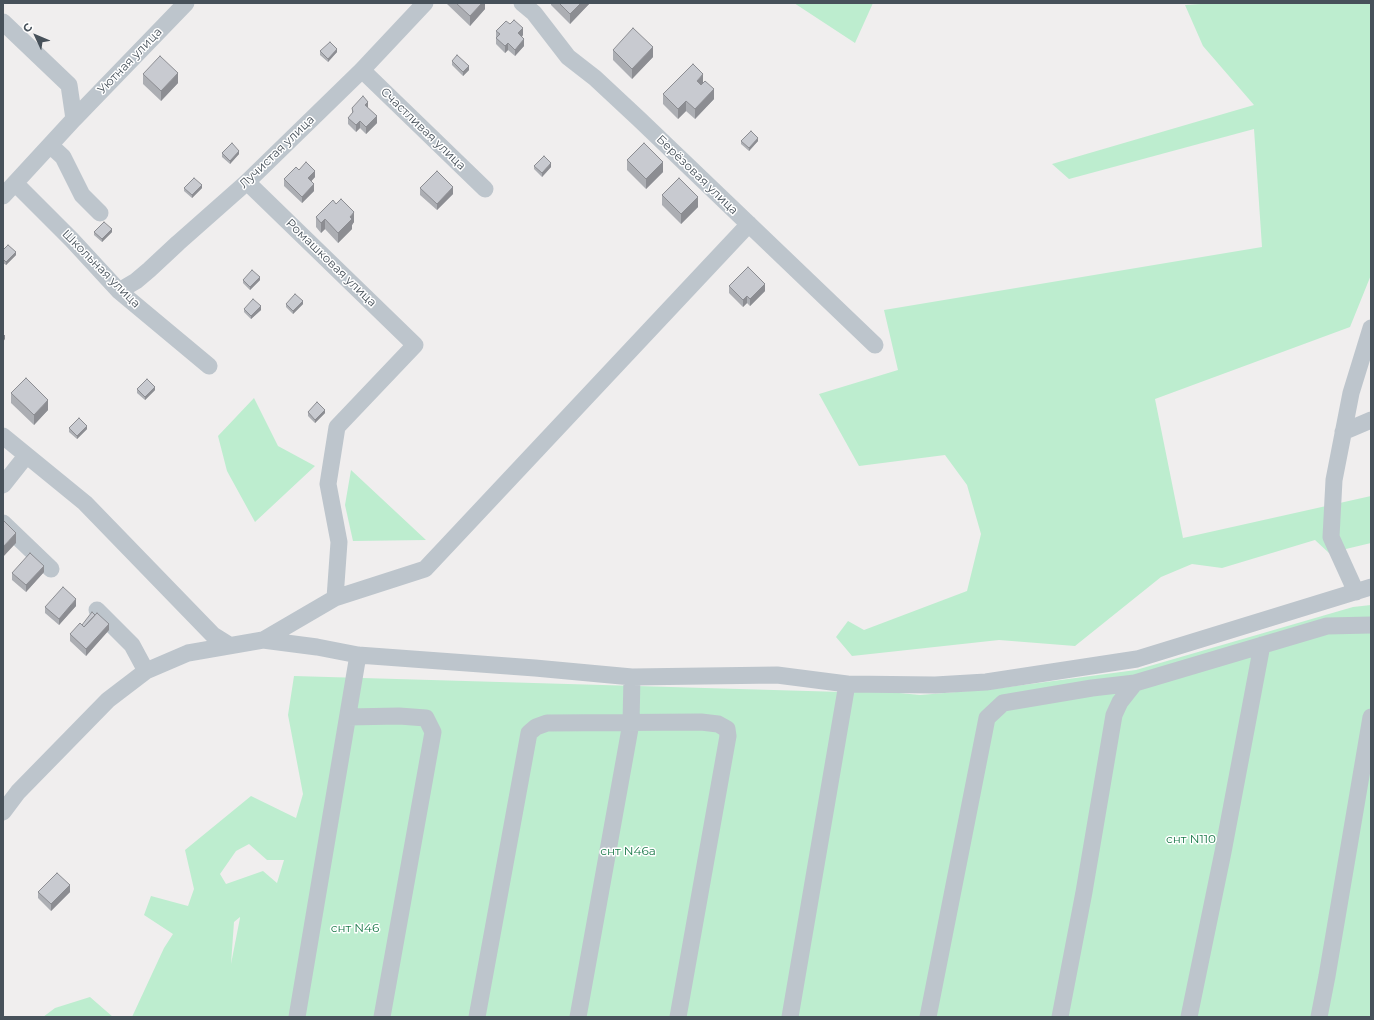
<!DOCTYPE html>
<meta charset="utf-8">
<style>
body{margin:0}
#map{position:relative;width:1374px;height:1020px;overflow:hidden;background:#f0eeee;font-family:Montserrat,sans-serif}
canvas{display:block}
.frame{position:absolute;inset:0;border:4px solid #47515a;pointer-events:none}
.north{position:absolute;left:16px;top:16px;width:40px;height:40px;-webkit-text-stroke:3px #fff;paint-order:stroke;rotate:314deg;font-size:11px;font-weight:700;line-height:16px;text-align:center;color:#47515a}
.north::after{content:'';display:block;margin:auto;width:14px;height:18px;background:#47515a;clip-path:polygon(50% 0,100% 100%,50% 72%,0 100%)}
</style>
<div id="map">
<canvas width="1374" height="1020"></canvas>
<div class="frame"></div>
<div class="north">С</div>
</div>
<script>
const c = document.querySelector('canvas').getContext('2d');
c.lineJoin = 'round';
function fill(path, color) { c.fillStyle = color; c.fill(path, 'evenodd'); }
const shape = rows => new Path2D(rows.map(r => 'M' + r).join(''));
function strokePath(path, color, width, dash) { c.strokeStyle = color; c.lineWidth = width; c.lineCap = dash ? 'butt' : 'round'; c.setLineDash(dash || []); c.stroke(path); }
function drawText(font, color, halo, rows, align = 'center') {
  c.font = font + ' Montserrat,sans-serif'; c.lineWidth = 3; c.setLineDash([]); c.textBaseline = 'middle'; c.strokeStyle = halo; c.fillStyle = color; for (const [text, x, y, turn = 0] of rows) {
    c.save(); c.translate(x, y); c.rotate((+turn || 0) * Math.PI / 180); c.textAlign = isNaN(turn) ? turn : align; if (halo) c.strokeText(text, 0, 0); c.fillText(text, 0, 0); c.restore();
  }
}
const green = shape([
 [794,3,873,3,855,43],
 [1216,3,1371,3,1371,275,1350,327,1155,399,1183,538,1371,496,1371,543,1329,553,1315,540,1222,568,1192,564,1161,577,1075,646,999,640,852,656,836,637,848,621,864,630,967,591,981,534,967,485,945,455,859,466,819,394,898,370,884,310,1262,247,1254,129,1069,179,1052,164,1254,105,1203,46,1185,5],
 [254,398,278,446,315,466,255,522,227,471,218,436],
 [351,470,426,540,353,541,345,505],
 [1371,605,1371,1017,132,1017,164,948,173,934,144,915,151,896,188,906,194,889,185,850,251,796,296,818,303,794,288,715,294,676,842,692,858,689,920,695,993,689,1136,670,1353,607],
 [249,844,267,860,284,860,277,883,263,871,226,884,220,874,236,851],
 [240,917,240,918,231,964,234,922],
 [90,997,113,1017,43,1017,55,1008]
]);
const minor = shape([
 [522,3,534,13,568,57,595,78,639,119,875,345],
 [3,22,69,85,74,119,3,196],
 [362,70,485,189],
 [74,119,186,3],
 [50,145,63,157,82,195,100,213],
 [247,182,415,345,337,427,328,484,339,542,335,598],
 [15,183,72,240,119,291,209,366],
 [119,291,136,281,149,270,178,243,247,182,362,70,425,3],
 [1343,432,1371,420],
 [3,436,85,503,213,635,229,645],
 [3,485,26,456],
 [3,523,51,569],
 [1356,592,1331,537,1334,480,1351,393,1371,328],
 [97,610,132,645,146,671],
 [263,640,335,598,425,569,749,224],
 [348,717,399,716,426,718,433,732,382,1017],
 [3,812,18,792,108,700,146,671,188,653,263,640,317,647,358,655,535,668,632,677,777,675,847,684,935,685,986,682,1137,659,1371,587],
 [297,1017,358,655],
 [477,1017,529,733,536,727,547,723,701,722,718,724,727,729,728,736,678,1017],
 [578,1017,631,723,632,677],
 [790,1017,847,684],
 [928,1017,987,718,1003,703,1092,688,1135,683,1327,626,1371,625],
 [1060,1017,1084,892,1114,715,1120,702,1135,683],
 [1189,1017,1223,852,1262,645],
 [1319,1017,1327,976,1371,717]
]);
const wall = shape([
 [447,3,485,3,485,9,470,26,447,4],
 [551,3,590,3,570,24,551,5],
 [510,24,523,35,522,37,524,46,515,56,508,50,505,53,496,44,496,31],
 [613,50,653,57,632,79,613,60],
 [320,51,337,52,328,62,320,55],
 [452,61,469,70,463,76,452,65],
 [143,74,178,83,161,101,143,84],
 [703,82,714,99,695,119,686,111,678,119,663,104,663,94],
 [352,108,368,108,377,123,366,134,360,128,356,132,348,124,348,118,352,114],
 [741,141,758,141,749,151,741,144],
 [222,153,239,154,230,164,222,157],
 [627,160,663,172,646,189,627,170],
 [534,166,551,167,542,177,534,169],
 [299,170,315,177,311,181,314,191,302,203,284,186,284,179],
 [184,188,202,188,192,198,184,191],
 [420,188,453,194,437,210,420,195],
 [662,195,698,207,681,224,662,205],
 [316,217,354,222,352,225,352,229,338,243,325,229,321,233,316,227],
 [94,232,112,232,102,242,94,235],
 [3,250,16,255,6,265,3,263],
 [243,280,260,280,250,290,243,283],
 [729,286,765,291,750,306,747,303,743,307,729,293],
 [286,304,303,304,293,314,286,307],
 [244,309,261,310,251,319,244,312],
 [137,389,155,390,145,400,137,393],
 [11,393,48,410,34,425,11,403],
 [308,412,325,413,315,423,308,416],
 [69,428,87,429,77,439,69,432],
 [44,572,26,592,12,580,12,573],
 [76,606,59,625,45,613,45,607],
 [82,625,109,630,86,656,70,641,70,634],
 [38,892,70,892,51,911,38,898]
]);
const shadedWall = shape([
 [482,3,485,3,485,9,470,26,470,16],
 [581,3,590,3,570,24,570,14],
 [523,28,523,35,518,40,518,33],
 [524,39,524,46,515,56,515,50],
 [508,43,508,50,505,53,505,46],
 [653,47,653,57,632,79,632,69],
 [337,49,337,52,328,62,328,59],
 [469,66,469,70,463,76,463,72],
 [178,73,178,83,161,101,161,91],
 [703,74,703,84,697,91,697,81],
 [714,89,714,99,695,119,695,109],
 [686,101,686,111,678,119,678,109],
 [368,102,368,108,365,105],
 [377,116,377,123,366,134,366,127],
 [360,121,360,128,356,132,356,125],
 [758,138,758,141,749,151,749,148],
 [239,151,239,154,230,164,230,161],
 [663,162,663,172,646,189,646,179],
 [551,163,551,167,542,177,542,173],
 [315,171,315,177,308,185,308,178],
 [314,184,314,191,302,203,302,197],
 [202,185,202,188,192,198,192,195],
 [453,187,453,194,437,210,437,204],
 [698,197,698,207,681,224,681,214],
 [354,212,354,222,352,225,352,229,338,243,338,233,350,217],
 [325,219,325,229,321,233,321,223],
 [112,229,112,232,102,242,102,239],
 [16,252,16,255,6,265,6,262],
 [260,277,260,280,250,290,250,287],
 [765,284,765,291,750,306,750,299],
 [747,296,747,303,743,307,743,300],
 [303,301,303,304,293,314,293,311],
 [261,306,261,310,251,319,251,316],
 [5,336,5,339,3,342,3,338],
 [155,387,155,390,145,400,145,397],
 [48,400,48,410,34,425,34,415],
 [325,410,325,413,315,423,315,420],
 [87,426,87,429,77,439,77,436],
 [16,533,16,543,3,557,3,547],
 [44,566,44,572,26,592,26,585],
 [76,599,76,606,59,625,59,619],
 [109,624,109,630,86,656,86,649],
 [70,885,70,892,51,911,51,904]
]);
const building = shape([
 [456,3,482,3,470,16,456,3],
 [559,3,581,3,570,14,559,3],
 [514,20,523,28,518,33,524,39,515,50,508,43,505,46,496,38,500,34,496,31,506,21,510,24,514,20],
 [633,28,653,47,632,69,613,50,633,28],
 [330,42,337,49,328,59,320,51,330,42],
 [457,55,469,66,463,72,452,61,457,55],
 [160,56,178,73,161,91,143,74,160,56],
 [693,64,703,74,697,81,701,85,705,81,714,89,695,109,686,101,678,109,663,94,693,64],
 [363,96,368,102,365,105,377,116,366,127,360,121,356,125,348,118,353,112,352,108,363,96],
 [751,131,758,138,749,148,741,141,751,131],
 [232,143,239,151,230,161,222,153,232,143],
 [644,143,663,162,646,179,627,160,644,143],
 [544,156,551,163,542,173,534,166,544,156],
 [306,162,315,171,308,178,314,184,302,197,284,179,296,167,299,170,306,162],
 [437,171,453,187,437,204,420,188,437,171],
 [194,178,202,185,192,195,184,188,194,178],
 [679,178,698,197,681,214,662,195,679,178],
 [341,199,354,212,350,217,352,219,338,233,325,219,321,223,316,217,333,200,336,204,341,199],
 [104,222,112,229,102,239,94,232,104,222],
 [8,245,16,252,6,262,3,259,3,250,8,245],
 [748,267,765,284,750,299,747,296,743,300,729,286,748,267],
 [252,270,260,277,250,287,243,280,252,270],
 [295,294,303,301,293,311,286,304,295,294],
 [253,299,261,306,251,316,244,309,253,299],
 [3,334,5,336,3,338,3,334],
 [26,378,48,400,34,415,11,393,26,378],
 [147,379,155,387,145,397,137,389,147,379],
 [317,402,325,410,315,420,308,412,317,402],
 [79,418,87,426,77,436,69,428,79,418],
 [3,520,16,533,3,547,3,520],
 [30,553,44,566,26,585,12,573,30,553],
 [63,587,76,599,59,619,45,607,63,587],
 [92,612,95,615,84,627,82,625,92,612],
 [97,613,109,624,86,649,70,634,80,623,84,627,97,613],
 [57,873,70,885,51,904,38,892,57,873]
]);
const streetNames = [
 ["Уютная улица",130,61,-46],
 ["Счастливая улица",423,129,44],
 ["Лучистая улица",277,152,-44],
 ["Берёзовая улица",697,175,44],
 ["Ромашковая улица",331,263,44],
 ["Школьная улица",101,269,45]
];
const parkNames = [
 ["снт N110",1191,839],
 ["снт N46а",628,851],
 ["снт N46",355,928]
];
fill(green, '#bdedcf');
strokePath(minor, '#bdc5cc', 17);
fill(wall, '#acaeb3');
fill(shadedWall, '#8c8d92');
fill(building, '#c8cad0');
strokePath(building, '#8c8d92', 1);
drawText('12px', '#47515a', '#fff', streetNames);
drawText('12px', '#1a7949', '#fff', parkNames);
</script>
